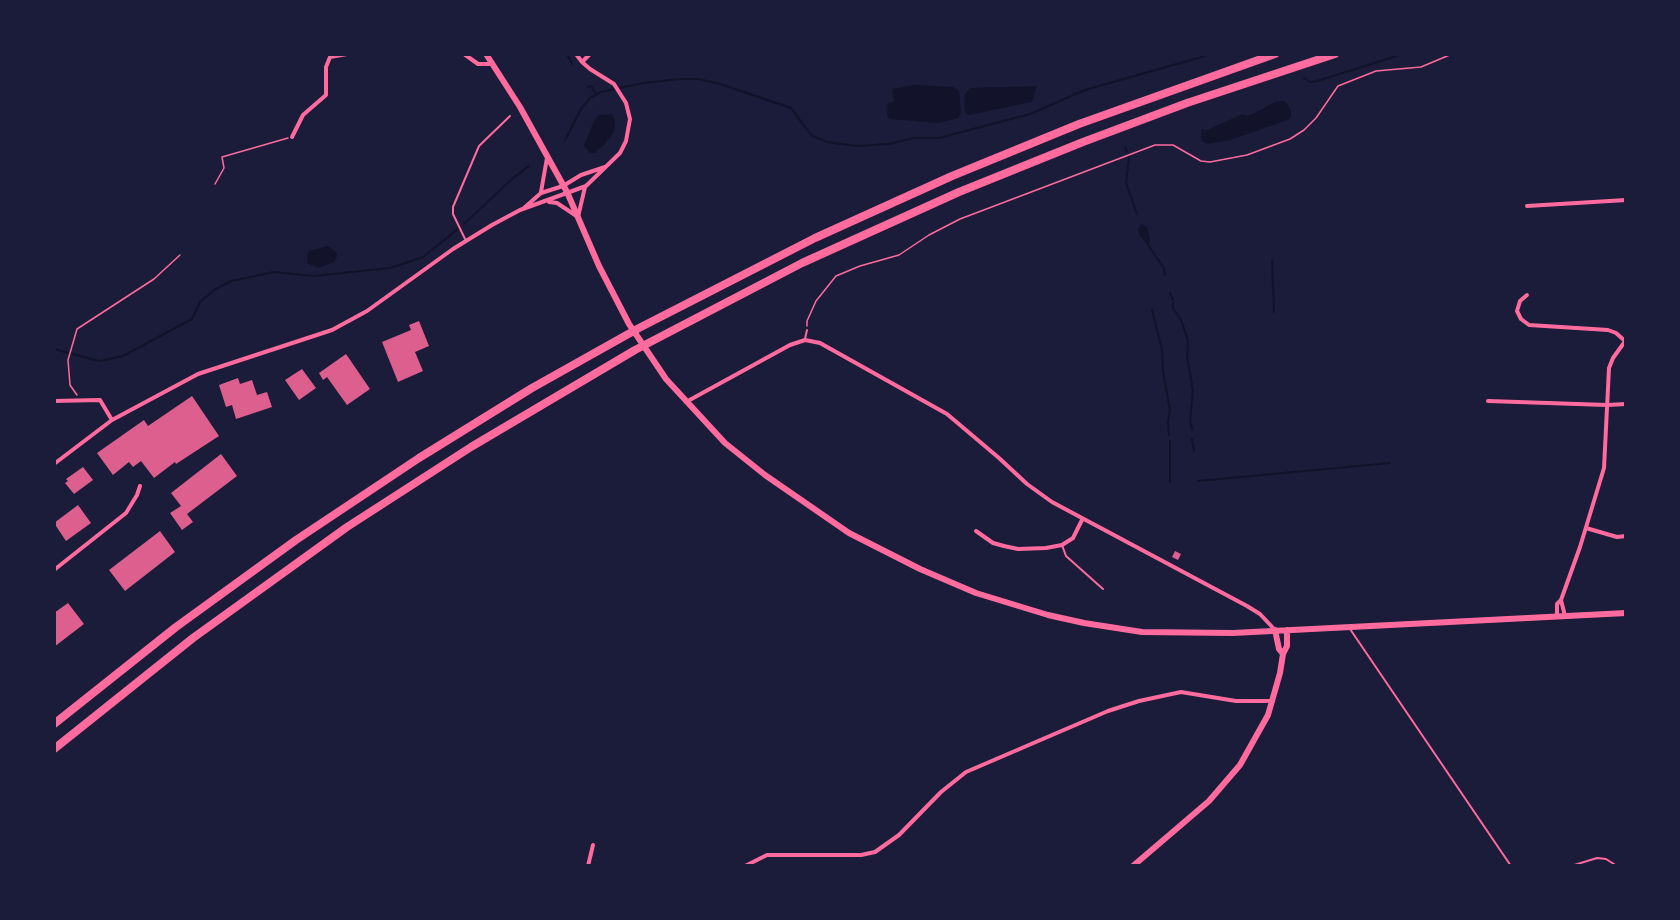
<!DOCTYPE html>
<style>
body{margin:0}
#map{position:relative;width:1680px;height:920px;overflow:hidden;background:#1b1b3a;font-family:Figtree,sans-serif}
canvas{display:block}
.frame{position:absolute;inset:0;border:56px solid #1b1b3a;pointer-events:none}
</style>
<div id="map">
<canvas width="1680" height="920"></canvas>
<div class="frame"></div>
</div>
<script>
const c = document.querySelector('canvas').getContext('2d');
c.lineJoin = 'round';
function fill(path, color) { c.fillStyle = color; c.fill(path, 'evenodd'); }
const shape = rows => new Path2D(rows.map(r => 'M' + r).join(''));
function strokePath(path, color, width, dash) { c.strokeStyle = color; c.lineWidth = width; c.lineCap = dash ? 'butt' : 'round'; c.setLineDash(dash || []); c.stroke(path); }
const water = shape([
 [915,85,953,87,959,91,961,112,958,118,939,123,890,119,887,116,888,104,894,101,892,89],
 [1037,86,1032,102,969,115,965,112,964,96,970,88],
 [1284,101,1288,104,1291,112,1291,117,1288,120,1230,140,1207,144,1202,141,1201,137,1202,129,1207,130,1243,114,1246,116,1253,114,1275,102],
 [612,114,615,120,614,132,604,145,594,153,590,153,584,146,594,121,599,115],
 [1141,224,1147,227,1150,241,1148,245,1140,236,1138,229],
 [328,246,336,252,337,256,334,262,318,268,307,263,307,255,309,251]
]);
const stream = shape([
 [567,54,572,64],
 [1304,78,1310,82,1317,81,1403,54],
 [588,87,591,86,596,94],
 [565,140,581,109,590,98,601,92,643,83,680,79,698,79,720,84,791,108,811,135,827,142,856,146,889,144,914,138,939,138,1030,114,1085,90,1212,54],
 [1125,146,1127,152],
 [1129,157,1126,183,1137,214],
 [464,224,512,179,529,166],
 [1148,245,1164,268,1165,275],
 [1272,261,1274,312],
 [1170,293,1173,300],
 [1173,303,1173,308,1181,320,1188,340,1187,356,1193,391,1190,421,1192,430],
 [1152,310,1162,350,1163,371,1170,410,1168,422,1169,435],
 [54,349,99,361,123,356,192,319,200,302,214,290,231,281,274,272,313,276,390,268,423,257,458,229],
 [1192,439,1194,451],
 [1170,441,1170,482],
 [1198,481,1390,463]
]);
const building = shape([
 [419,321,429,346,415,352,423,371,398,382,382,342,411,330,409,325],
 [346,354,370,389,347,405,327,377,323,380,319,373],
 [302,369,316,388,299,400,285,380],
 [238,378,240,384,252,380,257,395,267,392,272,407,236,419,232,405,226,407,219,385],
 [192,396,219,436,176,464,175,462,154,478,141,461,133,467,129,462,113,475,97,453,144,420,148,426],
 [221,454,237,476,187,514,193,522,182,530,170,513,181,506,171,493],
 [83,467,93,480,74,494,65,483,68,481,66,479],
 [78,505,91,523,66,541,54,523],
 [160,531,175,552,125,591,109,570],
 [1175,551,1181,554,1178,560,1172,557],
 [68,603,84,624,54,647,54,613]
]);
const path = shape([
 [215,184,224,168,222,157,288,138],
 [807,326,807,321,816,301,836,276,860,266,899,255,929,235,960,219,1155,145,1173,145,1201,161,1210,162,1247,155,1290,139,1304,130,1316,118,1338,86,1376,71,1421,67,1452,54],
 [77,395,70,385,68,360,77,329,154,279,180,255]
]);
const service = shape([
 [466,241,453,214,453,207,479,146,510,116],
 [805,339,807,330],
 [1062,545,1066,556,1103,589],
 [1350,629,1511,866],
 [1571,866,1597,858,1606,859,1617,866]
]);
const minor = shape([
 [464,54,478,64,492,64],
 [582,62,590,54],
 [292,137,303,115,326,95,326,67,330,57,347,54],
 [541,192,547,158],
 [549,202,557,203,578,217,585,187],
 [1527,206,1626,200],
 [524,208,541,193,563,186,581,175,605,167],
 [1527,295,1520,301,1517,311,1521,319,1529,325,1608,330,1616,333,1625,341],
 [54,401,100,400,112,420],
 [1488,401,1607,405,1626,404],
 [686,402,790,345,805,340,820,343,947,414,999,458,1027,484,1052,502,1247,606,1260,614,1275,630],
 [54,464,112,420,198,374,332,330,367,311,453,249,492,225,520,210,586,186,620,153,626,141,630,119,626,103,614,84,590,69,582,62,576,54],
 [1586,528,1617,537,1626,536],
 [976,531,993,543,1004,546,1018,549,1046,548,1062,545,1073,538,1082,520],
 [54,570,126,513,137,495,140,486],
 [1561,600,1565,616],
 [1557,616,1557,604,1561,600,1580,547,1604,468,1609,368,1613,358,1626,340],
 [588,866,593,845],
 [745,866,767,855,861,855,875,852,899,835,941,792,966,772,1108,711,1139,701,1181,692,1236,701,1273,701]
]);
const secondary = shape([
 [486,54,520,107,567,192,599,266,629,324,666,379,725,443,765,475,849,533,920,569,976,593,1048,615,1084,623,1142,632,1233,633,1626,613],
 [1275,630,1279,649,1283,654],
 [1133,866,1209,801,1240,765,1268,715,1280,673,1283,654,1287,646,1287,630]
]);
const motorway = shape([
 [54,724,176,627,296,540,419,458,532,388,639,328,815,238,952,176,1079,124,1275,54],
 [54,749,193,638,347,527,471,447,635,350,802,263,959,192,1083,142,1187,103,1335,54]
]);
fill(water, '#12122b');
strokePath(stream, '#12122b', 2);
fill(building, '#dd5f8e');
strokePath(path, '#ff6b9d', 1.5);
strokePath(service, '#ff6b9d', 2);
strokePath(minor, '#ff6b9d', 4);
strokePath(secondary, '#ff6b9d', 6);
strokePath(motorway, '#ff6b9d', 8);
</script>
